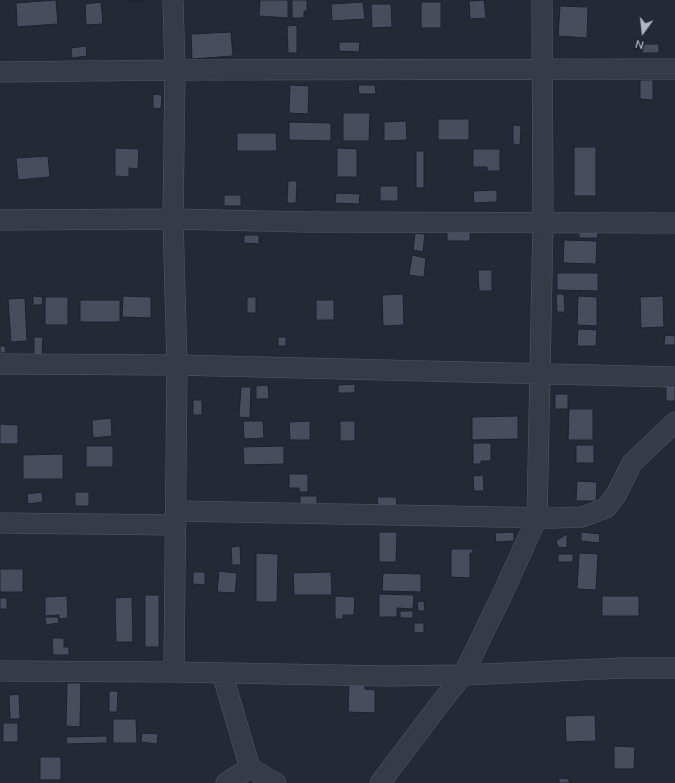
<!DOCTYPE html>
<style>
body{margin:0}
#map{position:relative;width:675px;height:783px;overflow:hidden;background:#242936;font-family:"Nunito Sans",sans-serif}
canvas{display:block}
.north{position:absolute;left:623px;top:12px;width:40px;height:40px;-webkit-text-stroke:3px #1c202b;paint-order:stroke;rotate:195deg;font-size:11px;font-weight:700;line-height:16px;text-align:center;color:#b2b6c3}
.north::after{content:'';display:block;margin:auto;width:14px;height:18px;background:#b2b6c3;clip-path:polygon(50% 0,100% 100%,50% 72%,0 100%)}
</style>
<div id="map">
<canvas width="675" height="783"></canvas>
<div class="north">N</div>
</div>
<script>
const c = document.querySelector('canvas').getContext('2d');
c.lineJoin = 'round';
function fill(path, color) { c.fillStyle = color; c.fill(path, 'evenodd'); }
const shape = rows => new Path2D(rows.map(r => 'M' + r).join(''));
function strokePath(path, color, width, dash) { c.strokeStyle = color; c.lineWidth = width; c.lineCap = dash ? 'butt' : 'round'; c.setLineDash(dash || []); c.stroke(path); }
const building = shape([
 [56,0,58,24,17,27,16,3,56,0],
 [124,0,147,0,147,1,124,0],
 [260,0,288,0,288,18,259,16,260,0],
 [292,0,307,0,307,11,304,11,304,18,292,18,292,0],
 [484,0,486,18,470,19,469,1,484,0],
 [101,2,103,24,86,25,85,4,101,2],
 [363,2,365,19,332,21,331,4,363,2],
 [421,2,441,2,441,28,421,28,421,2],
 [371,4,391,4,392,27,372,28,371,4],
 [560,6,588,7,587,38,558,36,560,6],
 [297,25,297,53,288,53,287,26,297,25],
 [231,32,233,56,192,59,191,34,231,32],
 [339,42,360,42,359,52,339,51,339,42],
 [642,44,659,44,659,53,642,53,642,44],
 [86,46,87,56,72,58,71,48,86,46],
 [640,80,653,80,653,100,640,99,640,80],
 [290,85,309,86,308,114,289,113,290,85],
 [358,85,375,85,376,94,359,94,358,85],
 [153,94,162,95,161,109,153,108,153,94],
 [343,113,370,113,369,141,343,141,343,113],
 [438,119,469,119,469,140,438,140,438,119],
 [406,121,407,140,384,141,384,122,406,121],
 [289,122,331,123,331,141,289,140,289,122],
 [513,125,521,126,520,145,513,144,513,125],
 [237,133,276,133,277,151,237,151,237,133],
 [574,147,596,147,596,196,574,196,574,147],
 [115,148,139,149,138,169,129,168,129,177,115,176,115,148],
 [337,148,357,149,357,177,337,177,337,148],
 [473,149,500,149,500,171,487,171,487,167,473,167,473,149],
 [416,151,424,151,424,188,416,188,416,151],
 [48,156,50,177,18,180,16,158,48,156],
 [288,181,297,181,296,203,287,203,288,181],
 [380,186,398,186,398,201,380,201,380,186],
 [497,190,497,202,474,203,473,191,497,190],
 [336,193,360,194,359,204,335,203,336,193],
 [224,195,241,195,241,206,224,206,224,195],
 [579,226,597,226,598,238,579,238,579,226],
 [470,230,470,241,447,241,447,231,470,230],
 [415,233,425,234,423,252,413,250,415,233],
 [244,235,259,235,259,244,244,243,244,235],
 [564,240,597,241,596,264,563,263,564,240],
 [412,255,426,258,424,277,409,275,412,255],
 [478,270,492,270,492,291,479,291,478,270],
 [557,273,598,273,598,291,557,290,557,273],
 [403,294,404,325,383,326,382,295,403,294],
 [556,294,564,294,565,312,557,312,556,294],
 [33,296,43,297,42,305,33,305,33,296],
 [123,296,151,297,151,318,122,317,123,296],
 [578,296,597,297,597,326,577,325,578,296],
 [663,296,664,327,641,328,640,297,663,296],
 [45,297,68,297,68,325,45,325,45,297],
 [247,297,256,297,256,313,247,313,247,297],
 [25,298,27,341,11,342,8,299,25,298],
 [80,300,120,300,120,322,80,322,80,300],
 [316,300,334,300,334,320,316,320,316,300],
 [578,329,597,330,596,346,577,346,578,329],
 [665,335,675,336,675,345,664,345,665,335],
 [34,337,43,337,42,356,34,356,34,337],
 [278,337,286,337,286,346,278,346,278,337],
 [0,346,5,346,6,353,0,353,0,346],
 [355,384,355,393,338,393,338,385,355,384],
 [268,385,269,399,256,399,256,386,268,385],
 [666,385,675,385,675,401,666,401,666,385],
 [241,387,251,387,250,418,239,417,241,387],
 [555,394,568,394,568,409,555,409,555,394],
 [193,400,202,400,202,415,193,415,193,400],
 [569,409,593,409,593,440,568,440,569,409],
 [518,416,518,439,472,440,472,417,518,416],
 [111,418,112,436,93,438,92,420,111,418],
 [243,421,263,421,264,438,244,439,243,421],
 [310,421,310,440,290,440,289,422,310,421],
 [340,421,355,421,355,441,340,441,340,421],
 [0,424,18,425,18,444,0,444,0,424],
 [473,443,491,443,491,461,481,461,481,464,473,464,473,443],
 [576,445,594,445,594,463,576,463,576,445],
 [86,446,113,446,113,467,86,467,86,446],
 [284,446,284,464,244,465,243,447,284,446],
 [63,454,63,479,23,479,23,455,63,454],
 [289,474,308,474,308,492,299,492,299,488,289,488,289,474],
 [483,475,484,491,474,491,473,476,483,475],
 [577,481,597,482,596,501,576,501,577,481],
 [42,492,43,502,28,504,27,494,42,492],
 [75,492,89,492,89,506,75,506,75,492],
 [300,496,317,496,317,506,300,506,300,496],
 [377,497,396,497,397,507,378,507,377,497],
 [379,532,397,532,396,562,379,562,379,532],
 [514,532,514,541,496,542,495,533,514,532],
 [581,532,600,534,599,543,581,541,581,532],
 [567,534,567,548,558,547,556,541,567,534],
 [240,546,241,565,232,565,231,547,240,546],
 [451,549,473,549,473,553,470,553,470,578,451,577,451,549],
 [256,553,278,554,277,602,256,602,256,553],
 [579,553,598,554,596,590,577,589,579,553],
 [558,554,573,554,573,562,558,562,558,554],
 [0,569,23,569,23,592,0,592,0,569],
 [219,571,237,573,235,593,217,592,219,571],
 [193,572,205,572,205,585,193,584,193,572],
 [331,572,332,595,294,595,293,573,331,572],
 [383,573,421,574,421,592,382,591,383,573],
 [379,594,414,595,413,609,397,608,397,617,379,617,379,594],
 [145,595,159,595,159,647,145,647,145,595],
 [67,596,68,618,59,619,59,615,45,616,45,597,67,596],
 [335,596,355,597,354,615,343,615,343,619,335,619,335,596],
 [602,596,639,596,639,616,602,616,602,596],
 [132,597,133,642,116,642,115,598,132,597],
 [0,598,7,598,7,609,0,609,0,598],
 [424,601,425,611,418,611,417,602,424,601],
 [400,611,413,611,413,618,400,618,400,611],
 [45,617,58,617,59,623,46,625,45,617],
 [414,623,424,623,424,633,414,632,414,623],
 [52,638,64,638,64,647,69,647,69,655,53,655,52,638],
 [67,683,81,683,80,727,66,726,67,683],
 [349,683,365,684,365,689,375,690,375,713,348,712,349,683],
 [109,691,118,691,117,712,109,712,109,691],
 [19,694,20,719,10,719,9,695,19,694],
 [595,715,596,741,566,742,565,716,595,715],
 [113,719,136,719,137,743,113,743,113,719],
 [3,723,18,723,18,742,3,742,3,723],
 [142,733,158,734,157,744,141,742,142,733],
 [107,736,107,743,67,744,66,737,107,736],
 [614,746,635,747,634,769,614,769,614,746],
 [40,757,61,757,61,780,40,780,40,757],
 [559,778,569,779,569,783,559,783,559,778]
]);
const minor = shape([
 [173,0,175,70,173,219,177,365,174,672],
 [0,72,175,70,675,69],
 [0,220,173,219,306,222,675,223],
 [0,364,177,365,675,377],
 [176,511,554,518,582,517,606,508,616,495,632,463,675,422],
 [0,523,176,525],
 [0,671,174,672,387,676,463,675,623,668,675,668],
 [222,673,250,768,276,783],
 [226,783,250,768],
 [380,783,442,701,463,675,502,595,537,518,543,223,542,0]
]);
fill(building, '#484c5c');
strokePath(building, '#1e222d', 1);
strokePath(minor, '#555964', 21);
strokePath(minor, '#373b47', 20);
</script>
